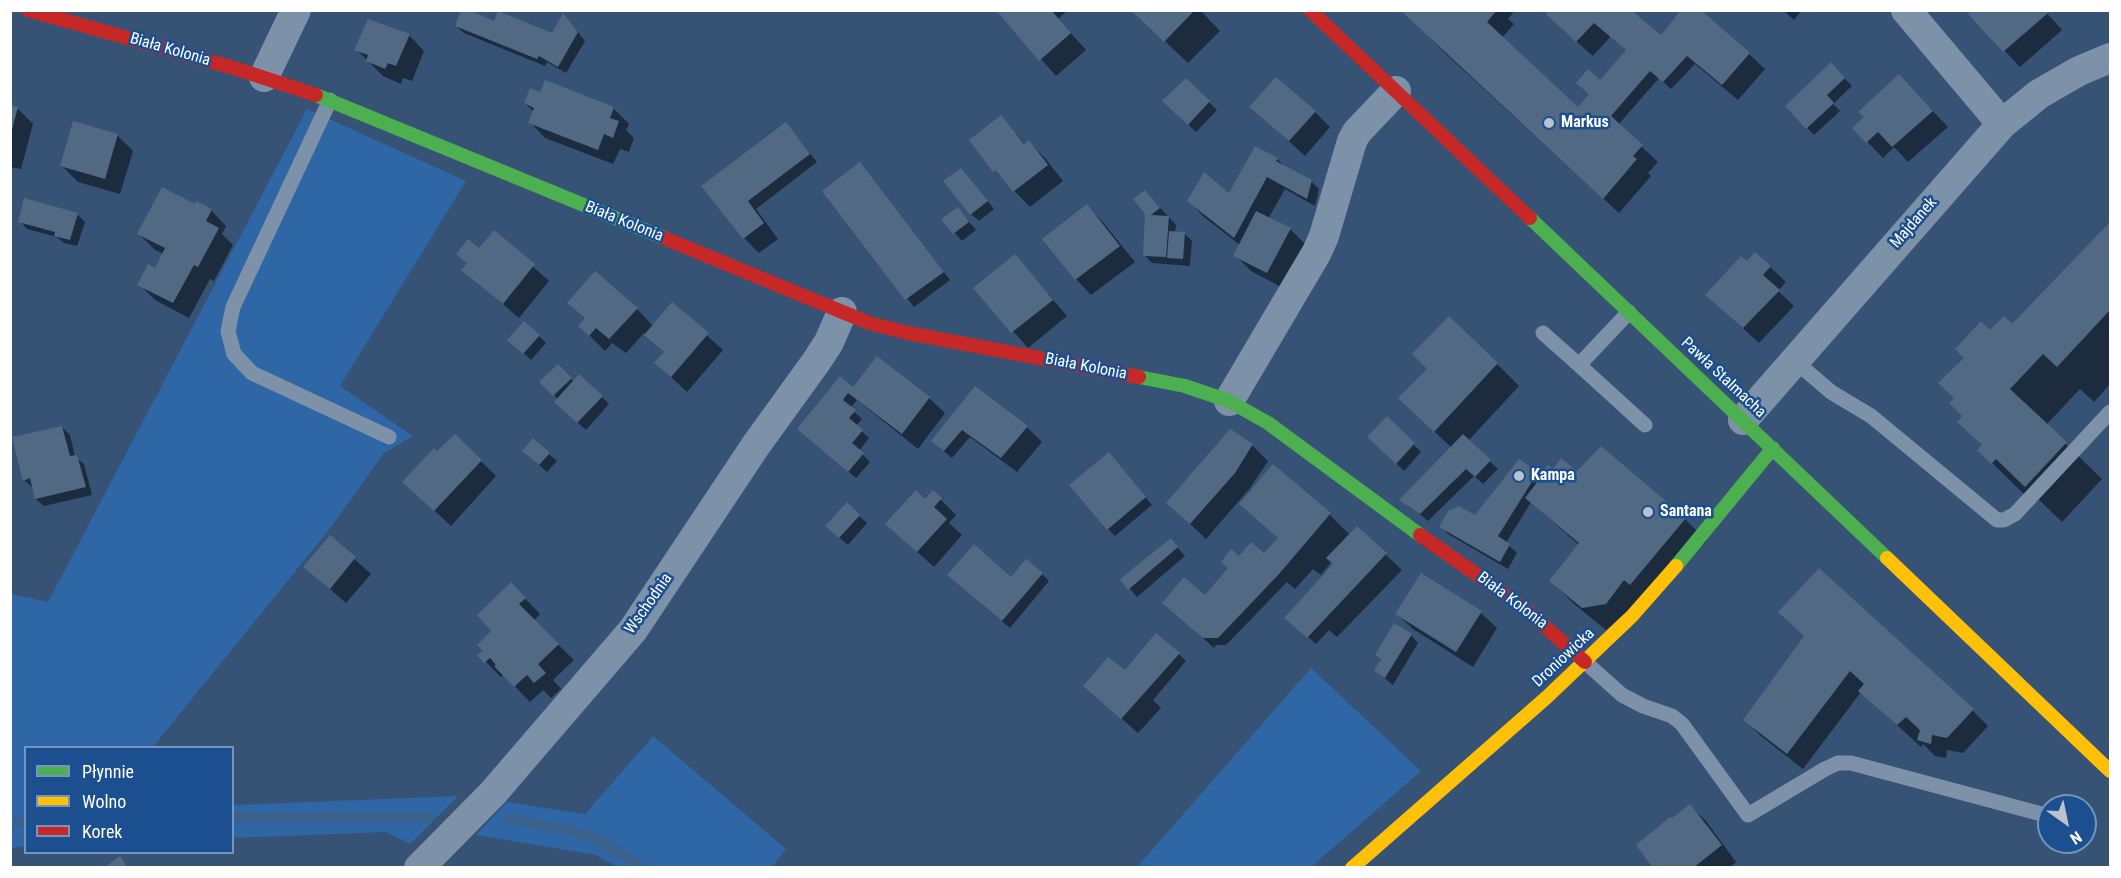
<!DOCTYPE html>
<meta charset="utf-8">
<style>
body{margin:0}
#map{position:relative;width:2121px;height:878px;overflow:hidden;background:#365274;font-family:"Roboto Condensed",sans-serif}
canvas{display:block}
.frame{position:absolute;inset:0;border:12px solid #fff;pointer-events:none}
.legend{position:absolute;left:24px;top:746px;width:210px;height:108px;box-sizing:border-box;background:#1b4f8f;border:2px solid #7695bc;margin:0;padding:8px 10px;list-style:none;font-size:18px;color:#fff}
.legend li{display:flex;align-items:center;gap:12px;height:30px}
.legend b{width:30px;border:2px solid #7695bc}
.north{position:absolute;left:2037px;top:794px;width:60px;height:60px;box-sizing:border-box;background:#1b4f8f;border:2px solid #7695bc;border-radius:50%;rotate:147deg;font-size:16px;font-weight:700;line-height:24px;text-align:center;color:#fff}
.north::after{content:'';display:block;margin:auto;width:21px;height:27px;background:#b9c2ce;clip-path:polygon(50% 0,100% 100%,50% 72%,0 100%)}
</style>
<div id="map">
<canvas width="2121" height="878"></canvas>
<div class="frame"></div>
<ul class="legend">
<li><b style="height:8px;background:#4caf50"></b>Płynnie</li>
<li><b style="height:8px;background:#ffc107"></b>Wolno</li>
<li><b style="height:8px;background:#c62828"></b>Korek</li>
</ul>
<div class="north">N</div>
</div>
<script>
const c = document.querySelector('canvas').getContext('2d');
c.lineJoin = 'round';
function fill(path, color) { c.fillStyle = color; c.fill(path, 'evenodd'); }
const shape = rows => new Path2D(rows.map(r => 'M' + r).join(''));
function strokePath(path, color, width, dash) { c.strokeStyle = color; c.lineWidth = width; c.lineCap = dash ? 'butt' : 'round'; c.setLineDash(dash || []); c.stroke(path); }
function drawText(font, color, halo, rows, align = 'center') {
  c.font = font + ' "Roboto Condensed",sans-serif'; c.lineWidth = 5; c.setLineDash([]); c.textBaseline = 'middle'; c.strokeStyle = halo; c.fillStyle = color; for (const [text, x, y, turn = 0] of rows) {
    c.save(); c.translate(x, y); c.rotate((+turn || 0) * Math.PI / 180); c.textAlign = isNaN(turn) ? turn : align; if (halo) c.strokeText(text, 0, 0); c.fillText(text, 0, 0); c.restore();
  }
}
const green = shape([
 [307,109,466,181,340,386,413,436,384,453,332,526,153,747,26,748,25,846,11,848,11,594,48,602],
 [1311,668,1421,771,1311,867,1137,867],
 [653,736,786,849,772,867,618,867,596,855,476,835,507,802,585,814],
 [458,796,410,844,386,832,233,838,233,805]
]);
const shadow = shape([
 [998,10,1068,10,1058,19,1086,50,1056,76],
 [1132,10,1200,10,1220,31,1188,63],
 [1402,10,1515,10,1508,19,1514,24,1502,38,1578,109,1627,51,1611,36,1593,56,1563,30,1551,10,1661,37,1749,54,1765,69,1738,100,1695,64,1671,89,1659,78,1618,125,1658,162,1648,173,1651,176,1619,213,1447,55],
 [1783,10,1802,10,1794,20],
 [2044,10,2062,30,2020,67,1970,14],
 [495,23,552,35,571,23,585,41,566,73,547,62,545,66,464,33,456,26],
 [409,35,424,51,412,81,403,78,401,84,383,76,356,49],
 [1831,64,1852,86,1833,104,1840,111,1814,135,1807,128],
 [1186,80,1217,110,1196,132,1164,101],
 [1915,92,1948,127,1908,162,1894,147,1883,158,1854,128],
 [541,94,613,108,629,124,626,130,634,138,629,152,620,149,613,164,545,138,530,122,534,112,525,103],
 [10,106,17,108,33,124,21,169,10,167],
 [1251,106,1315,112,1330,127,1305,156],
 [1001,117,1026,145,1029,142,1045,158,1063,181,1030,207,995,171],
 [786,124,817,162,756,209,778,239,759,253,744,238,703,186],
 [117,135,133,151,120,194,78,182,62,166],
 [1277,159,1287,168,1311,181,1319,189,1315,206,1285,189,1268,219,1290,229,1306,245,1283,288,1251,271,1235,255,1240,245,1204,217,1189,201,1229,195],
 [867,172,950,280,914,307,825,191],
 [969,178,994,209,979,221,971,214],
 [1153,200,1176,225,1175,233,1184,233,1192,241,1190,266,1152,263,1144,255],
 [196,206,211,210,226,226,222,234,233,245,214,281,210,279,189,318,155,300,139,284,155,270,164,254,155,250,139,234],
 [1087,206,1102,221,1135,262,1091,295,1076,279],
 [957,208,976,230,962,241,943,219],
 [77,214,85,222,77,246,64,243,57,237,27,229,20,221],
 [2110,224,2110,384,2094,402,2080,389,2046,425,2102,479,2062,522,2033,494,2029,499,1979,450,1983,446,1964,416,1956,398,1990,332,2012,326],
 [494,232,549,281,519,318,463,270,468,264,458,254,479,250],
 [1015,256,1067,316,1028,348,975,288],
 [1747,263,1770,267,1786,282,1778,291,1794,306,1759,343,1707,295],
 [569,303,637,309,653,326,672,304,723,350,687,392,656,363,665,353,644,333,626,353,612,343,605,351,580,326,586,319],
 [539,336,546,343,531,360,517,347],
 [1497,364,1519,386,1468,441,1498,469,1483,484,1474,476,1428,521,1402,500,1452,448,1422,420,1429,369],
 [558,366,574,382,602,397,609,404,586,430,563,409,558,399,542,382],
 [840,378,853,389,929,398,945,413,918,449,857,400,850,408,862,419,856,426,869,438,859,451,870,462,856,478,806,436],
 [1387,418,1421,452,1404,471,1369,437],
 [950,420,1027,427,1042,442,1017,472,970,437,952,458,940,448],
 [62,427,70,435,75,457,84,464,92,495,44,506,36,499,34,487,32,487,24,480],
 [1231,431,1252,445,1268,461,1250,488,1206,539,1168,503],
 [455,436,496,476,451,526,420,497,437,453],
 [549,454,557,461,547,472,532,459],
 [1116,461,1152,505,1115,536,1108,529],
 [1274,466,1330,515,1350,535,1357,528,1402,570,1337,637,1329,630,1316,644,1294,625,1334,564,1332,561,1321,575,1313,569,1295,589,1287,582,1226,645,1216,645,1214,648,1192,628,1205,597,1239,558,1265,556,1279,539,1241,504],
 [1553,471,1577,473,1685,519,1707,541,1606,630,1573,603,1551,581,1579,545,1531,502,1506,543,1517,553,1508,569,1448,534,1441,527,1475,517,1537,473,1540,476],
 [933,492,956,515,949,523,962,535,934,567,903,539,925,501],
 [859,516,867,523,848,545,835,534],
 [330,537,371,574,346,603,305,567],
 [1171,540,1185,556,1137,597,1122,579],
 [1042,574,1049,581,1010,628,957,583,1011,579],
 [1421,575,1481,613,1497,628,1473,667,1413,629,1397,614],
 [511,584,540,614,534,621,574,660,553,680,561,689,551,698,543,690,530,702,504,675,501,677,479,655,485,651],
 [1411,635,1418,643,1393,685,1376,671],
 [1805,636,1956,694,1988,726,1963,753,1947,750,1946,758,1935,756,1923,744,1921,747,1861,692,1803,769,1761,736,1745,720],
 [1179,654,1186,661,1153,700,1161,708,1138,733,1085,686,1138,685],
 [1690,806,1706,821,1736,862,1729,868,1655,868]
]);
const stream = shape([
 [232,817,429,817],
 [509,819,569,830,594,838,644,868],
 [10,823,26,822]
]);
const building = shape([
 [461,10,469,10,494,21,498,11,552,33,563,13,578,32,558,67,539,56,537,59,455,26],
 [996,10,1051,10,1071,33,1039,61],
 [1131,10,1195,10,1164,42],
 [1400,10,1497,10,1487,22,1578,107,1589,94,1576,83,1588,69,1600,80,1626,50,1594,23,1576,42,1546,14,1549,10,1631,10,1661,35,1681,10,1701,10,1750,53,1722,85,1687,56,1663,82,1650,71,1611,116,1643,145,1633,156,1637,159,1603,199],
 [1972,10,2045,10,2048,13,2003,52,1968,14],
 [368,19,410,34,396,66,388,63,385,69,366,61,368,55,354,50],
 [1831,62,1845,78,1827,95,1834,103,1806,129,1785,106],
 [1899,74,1933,111,1892,147,1878,132,1866,143,1852,128,1864,117,1858,112],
 [1276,77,1316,111,1289,141,1249,107],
 [1186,78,1210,101,1188,125,1162,101],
 [545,80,614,107,610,118,619,121,613,138,604,134,598,150,528,123,534,108,524,103,530,88,540,92],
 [10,105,18,107,11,133,10,132],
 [1001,115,1024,144,1029,140,1048,165,1013,192,996,171,993,172,969,140],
 [73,121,118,134,105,179,60,166],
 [786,122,810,154,748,201,764,223,743,239,701,186],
 [1255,146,1278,158,1276,161,1312,180,1307,199,1267,177,1234,238,1187,201,1204,172,1229,193],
 [860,162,944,272,905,300,822,191],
 [961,168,988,201,970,215,943,181],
 [162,187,195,204,196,201,212,209,206,221,219,228,198,267,194,265,173,303,137,285,148,264,155,268,165,248,137,234],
 [1145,190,1160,208,1151,215,1169,216,1166,257,1143,256,1145,214,1133,199],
 [24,198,78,213,70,240,54,236,55,232,18,222],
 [1087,204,1120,246,1075,280,1042,239],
 [958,207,969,222,953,234,941,219],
 [1256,211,1291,228,1267,273,1233,256],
 [2110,222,2110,310,2057,367,2043,354,2010,389,2067,442,2025,487,1996,459,1991,464,1977,450,1982,445,1957,422,1962,416,1949,403,1954,398,1938,383,1964,358,1955,349,1981,321,1990,330,2004,316,2012,324],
 [494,230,535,264,503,304,461,270,467,263,456,254,468,239,479,248],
 [1169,231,1185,232,1183,259,1167,258],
 [1755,252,1771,266,1763,275,1780,290,1743,328,1705,295,1741,256,1747,261],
 [1015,254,1053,300,1011,333,973,288],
 [595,271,638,308,609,339,596,328,589,336,578,326,585,318,567,303],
 [672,302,709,333,671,377,654,363,664,352,644,335],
 [1449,316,1498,363,1434,432,1398,398,1427,369,1412,354],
 [524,321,540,335,523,354,507,340],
 [877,356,930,397,902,434,848,393,843,400,856,410,849,418,863,430,852,443,864,453,848,472,797,429,840,376,853,387],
 [558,364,572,378,553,396,539,382],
 [579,374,603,396,577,423,554,402],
 [975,386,1028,426,1001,458,962,430,944,451,931,441],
 [1387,416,1415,443,1396,464,1367,437],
 [62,426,70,456,77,455,86,487,35,499,30,478,23,481,12,437],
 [1230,429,1253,444,1235,473,1190,524,1166,503],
 [455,434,482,460,434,511,402,482,434,448,437,451],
 [1463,434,1491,460,1475,477,1466,469,1420,514,1399,500],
 [533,438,550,453,539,465,522,451],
 [1601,446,1686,518,1630,585,1624,580,1606,604,1582,608,1549,581,1579,543,1525,498,1538,481,1535,479,1548,465,1553,469,1561,458,1577,471],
 [1109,452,1146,497,1107,530,1069,485],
 [1519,459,1538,472,1498,536,1510,544,1500,562,1439,527,1448,511,1459,506,1475,515],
 [1273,464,1331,513,1279,574,1218,638,1203,638,1162,603,1184,577,1205,595,1228,568,1221,562,1231,549,1239,556,1251,542,1264,553,1278,538,1239,504],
 [916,490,925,499,933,490,942,498,934,507,947,519,917,552,885,524],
 [847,502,860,515,839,538,825,526],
 [1357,526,1387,553,1307,638,1284,618,1333,564,1326,558],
 [330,535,356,557,330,589,303,567],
 [1171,538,1178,547,1128,590,1120,579],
 [974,544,1011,577,1026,559,1043,573,1002,621,947,575],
 [1819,568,1974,709,1947,738,1932,735,1931,744,1917,740,1920,730,1906,717,1897,725,1858,691,1864,684,1850,671,1787,754,1743,720,1804,636,1778,612],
 [1421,573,1482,611,1456,652,1395,614],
 [511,582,526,598,519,604,559,644,538,664,546,673,534,683,527,675,514,687,494,666,496,665,490,658,484,663,477,655,483,651,477,645,491,631,477,615],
 [1394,623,1412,634,1385,678,1374,671,1381,659,1375,655],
 [1156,633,1180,653,1121,719,1083,686,1108,657,1125,670],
 [1690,804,1722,845,1693,868,1653,868,1636,845,1670,817,1672,818],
 [120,856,128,868,104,868]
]);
const lane = shape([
 [330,100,233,307,228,331,234,354,252,373,389,437],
 [1629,312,1579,365,1645,425],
 [1543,333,1579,365],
 [1796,362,1831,392,1871,416,1997,520,2004,520,2015,514,2110,412],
 [1585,662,1622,695,1643,706,1672,716,1682,724,1748,815,1825,769,1838,763,1851,763,2049,816]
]);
const street = shape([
 [1906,10,2002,124],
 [264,77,296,10],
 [1229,401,1317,252,1324,236,1352,141,1357,132,1396,91],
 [1743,420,2002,124,2039,94,2079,71,2110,58],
 [419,868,493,793,633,630,756,445,816,362,829,342,842,312]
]);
const fast = shape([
 [316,95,664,238],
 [1530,218,1887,558],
 [1139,377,1185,386,1229,401,1268,423,1420,535],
 [1676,566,1773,448]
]);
const slow = shape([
 [1887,558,2110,771],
 [1352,868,1547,697,1632,616,1676,566]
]);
const jam = shape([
 [28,10,234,68,316,95],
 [1310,10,1530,218],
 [664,238,869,323,908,333,1139,377],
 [1420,535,1523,607,1585,662]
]);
const markers = [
 [1549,123,6,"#b9c2ce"],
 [1519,476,6,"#b9c2ce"],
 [1648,512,6,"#b9c2ce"]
];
const streetNames = [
 ["Biała Kolonia",170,50,16],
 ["Biała Kolonia",624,222,22],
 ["Majdanek",1914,223,-49],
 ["Biała Kolonia",1086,367,11],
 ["Pawła Stalmacha",1723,378,43],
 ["Biała Kolonia",1512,601,37],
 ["Wschodnia",649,604,-55],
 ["Droniowicka",1564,658,-43]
];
const poiNames = [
 ["Markus",1561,123],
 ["Kampa",1531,476],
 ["Santana",1660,512]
];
fill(green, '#2f66a5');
fill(shadow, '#0007');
strokePath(stream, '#3b618d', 10);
fill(building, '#526984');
strokePath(lane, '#7d92a8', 15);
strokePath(street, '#7d92a8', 30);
strokePath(fast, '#4caf50', 14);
strokePath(slow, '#ffc107', 14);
strokePath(jam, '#c62828', 14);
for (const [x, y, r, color] of markers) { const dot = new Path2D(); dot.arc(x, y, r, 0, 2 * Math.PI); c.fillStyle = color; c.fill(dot); strokePath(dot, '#1b4f8f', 2); }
drawText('16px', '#fff', '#1b4f8f', streetNames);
drawText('bold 16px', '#fff', '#1b4f8f', poiNames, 'left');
</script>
